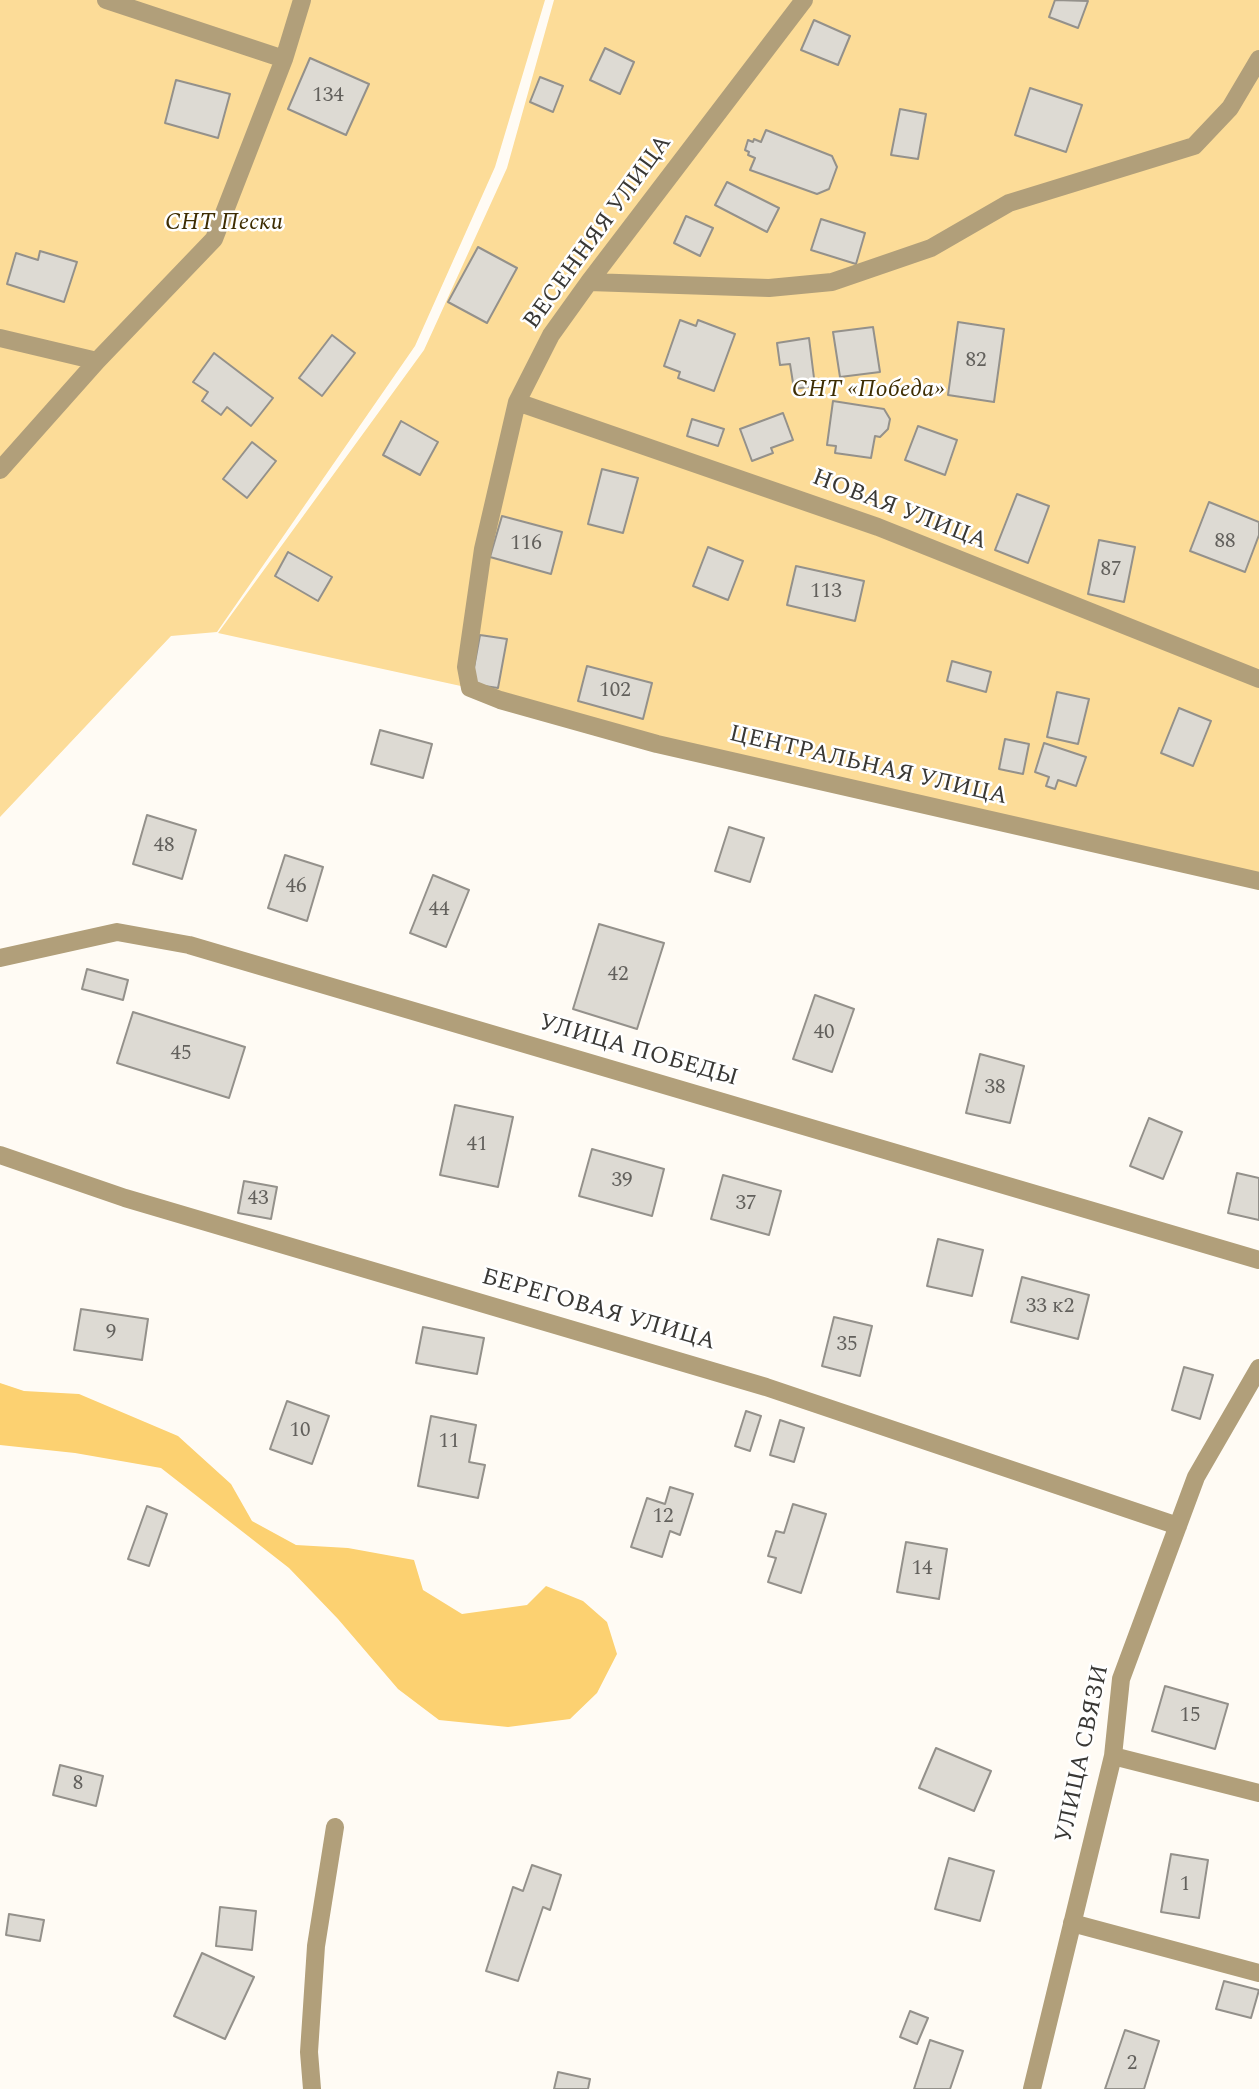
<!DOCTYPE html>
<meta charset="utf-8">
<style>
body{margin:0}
canvas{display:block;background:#fffbf4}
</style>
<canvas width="1259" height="2089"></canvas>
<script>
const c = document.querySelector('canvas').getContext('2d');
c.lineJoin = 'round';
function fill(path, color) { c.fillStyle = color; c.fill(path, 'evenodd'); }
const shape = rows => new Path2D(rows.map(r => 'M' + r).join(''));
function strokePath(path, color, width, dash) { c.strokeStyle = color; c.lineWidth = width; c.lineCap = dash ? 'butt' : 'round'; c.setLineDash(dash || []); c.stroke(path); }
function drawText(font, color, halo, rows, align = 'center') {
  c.font = font + ' Spectral,serif'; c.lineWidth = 5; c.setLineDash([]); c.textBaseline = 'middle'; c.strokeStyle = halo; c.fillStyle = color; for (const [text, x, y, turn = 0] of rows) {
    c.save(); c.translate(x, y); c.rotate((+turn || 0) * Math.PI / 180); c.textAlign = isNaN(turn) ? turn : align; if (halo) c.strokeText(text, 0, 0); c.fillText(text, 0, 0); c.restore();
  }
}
const green = shape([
 [0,0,545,0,495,167,415,346,217,632,171,636,0,817],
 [554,0,1259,0,1259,881,657,744,470,688,218,633,424,350,507,168]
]);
const water = shape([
 [0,1383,24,1391,79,1394,178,1436,231,1484,252,1521,296,1545,348,1548,414,1560,423,1590,462,1614,527,1605,546,1586,583,1601,607,1622,617,1654,597,1693,570,1719,508,1727,439,1720,398,1689,338,1619,289,1568,161,1468,75,1453,0,1445]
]);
const building = shape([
 [1055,0,1088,1,1078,28,1049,17,1055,0],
 [814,20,850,36,838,65,801,50,814,20],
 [605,48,634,62,620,94,590,80,605,48],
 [310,58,369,84,346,135,288,109,310,58],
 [540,77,563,86,553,112,530,102,540,77],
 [176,80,230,94,218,138,165,123,176,80],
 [1030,88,1082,105,1066,152,1015,135,1030,88],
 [900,109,926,114,918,159,891,155,900,109],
 [766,130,832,156,837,167,829,189,817,194,750,170,755,158,748,155,749,152,745,150,748,140,753,142,754,139,761,142,766,130],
 [727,182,779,208,767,232,715,205,727,182],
 [686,216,713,228,700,256,674,243,686,216],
 [821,219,865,233,856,264,811,250,821,219],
 [478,247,517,268,487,323,448,302,478,247],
 [40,251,77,262,64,302,7,284,16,253,38,260,40,251],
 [680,320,696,326,698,320,735,334,714,391,678,378,680,372,664,366,680,320],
 [958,322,1004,329,994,402,948,395,958,322],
 [873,327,880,372,840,377,833,332,873,327],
 [332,335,355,353,322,396,299,378,332,335],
 [809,338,815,386,794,389,790,364,780,365,777,343,809,338],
 [214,353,273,398,251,426,227,407,221,415,202,401,208,392,193,382,214,353],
 [833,401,884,409,890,419,888,429,880,437,875,436,871,458,835,453,836,446,827,445,833,401],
 [783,413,793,440,771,448,773,453,752,461,740,429,783,413],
 [692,419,724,429,718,446,687,436,692,419],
 [401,421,438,442,420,475,383,455,401,421],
 [918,426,957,440,945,475,905,460,918,426],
 [252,442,276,461,247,498,223,479,252,442],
 [602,469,638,478,623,533,588,524,602,469],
 [1017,494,1049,506,1028,563,995,550,1017,494],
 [1209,502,1259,522,1259,535,1245,572,1190,551,1209,502],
 [502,516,562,532,551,574,490,557,502,516],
 [1099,540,1135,547,1124,602,1088,594,1099,540],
 [708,547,743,561,728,600,693,586,708,547],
 [288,552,332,577,318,601,275,576,288,552],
 [796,566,864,581,855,621,787,605,796,566],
 [480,635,507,639,498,688,471,684,480,635],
 [952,661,991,672,986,692,947,681,952,661],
 [587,666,652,683,643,719,578,701,587,666],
 [1057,692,1089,699,1078,744,1047,737,1057,692],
 [1179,708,1211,721,1193,766,1161,753,1179,708],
 [380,730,432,744,423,778,371,764,380,730],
 [1005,739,1029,744,1023,774,999,769,1005,739],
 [1044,743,1086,757,1076,786,1058,780,1055,789,1046,786,1049,777,1035,772,1044,743],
 [147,815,196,830,182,879,133,864,147,815],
 [729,827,764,838,750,882,715,871,729,827],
 [285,855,323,867,307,921,268,908,285,855],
 [433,875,469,890,446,947,410,933,433,875],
 [599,924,664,943,637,1029,573,1009,599,924],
 [87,969,128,980,123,1000,82,989,87,969],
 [815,995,854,1009,832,1072,793,1059,815,995],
 [133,1012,245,1047,229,1098,117,1063,133,1012],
 [980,1054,1024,1066,1010,1123,966,1113,980,1054],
 [455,1105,513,1117,498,1187,440,1175,455,1105],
 [1149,1118,1182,1132,1163,1179,1130,1166,1149,1118],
 [592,1149,664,1169,652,1216,579,1196,592,1149],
 [1237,1173,1259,1178,1259,1220,1228,1213,1237,1173],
 [723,1175,781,1191,769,1235,711,1219,723,1175],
 [244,1181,277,1187,271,1219,238,1213,244,1181],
 [938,1239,983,1250,972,1296,927,1286,938,1239],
 [1022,1277,1089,1295,1078,1339,1011,1322,1022,1277],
 [81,1309,148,1319,142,1360,74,1350,81,1309],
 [834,1317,872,1326,860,1376,822,1366,834,1317],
 [423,1327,484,1338,477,1374,416,1363,423,1327],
 [1184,1367,1213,1375,1200,1419,1172,1410,1184,1367],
 [287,1401,329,1416,312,1464,270,1449,287,1401],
 [746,1411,761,1416,750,1451,735,1446,746,1411],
 [431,1416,476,1425,469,1462,485,1465,478,1498,418,1486,431,1416],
 [780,1420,804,1428,794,1462,770,1455,780,1420],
 [670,1487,693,1494,680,1535,670,1531,662,1557,631,1547,647,1498,665,1504,670,1487],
 [793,1504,826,1514,801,1593,768,1582,776,1558,768,1556,776,1531,784,1533,793,1504],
 [147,1506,167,1514,149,1566,128,1559,147,1506],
 [906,1542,947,1549,939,1599,897,1592,906,1542],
 [1165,1686,1228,1704,1215,1749,1152,1731,1165,1686],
 [936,1748,991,1771,974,1811,919,1788,936,1748],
 [60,1765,103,1776,96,1806,53,1795,60,1765],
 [1171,1854,1208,1860,1199,1918,1161,1912,1171,1854],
 [949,1858,994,1871,980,1921,935,1909,949,1858],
 [532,1865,561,1875,550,1910,543,1907,518,1981,486,1971,513,1887,523,1891,532,1865],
 [220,1907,256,1911,252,1950,216,1946,220,1907],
 [9,1914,44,1920,40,1941,6,1935,9,1914],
 [202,1953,254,1977,225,2039,174,2016,202,1953],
 [1224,1981,1259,1990,1251,2018,1216,2009,1224,1981],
 [910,2011,928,2018,917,2044,900,2037,910,2011],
 [1125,2030,1159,2041,1144,2089,1105,2089,1125,2030],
 [930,2040,963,2051,950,2089,914,2089,930,2040],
 [558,2072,590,2079,588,2089,554,2089,558,2072]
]);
const minor = shape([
 [106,0,284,59],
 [804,0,589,282,551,335,517,402,483,549,466,667,470,688,500,700,657,744,1259,881],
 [589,282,769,288,832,282,931,248,1009,203,1194,146,1230,108,1259,59],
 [0,338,97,361],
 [517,402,878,527,1259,679],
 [0,470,97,361,214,239,284,59,302,0],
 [0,958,117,932,189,945,1259,1260],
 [0,1155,125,1198,766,1387,1178,1526],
 [1113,1756,1259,1793],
 [1072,1923,1259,1973],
 [312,2089,309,2052,316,1946,335,1827],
 [1032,2089,1113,1756,1121,1679,1196,1477,1259,1368]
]);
const numberNames = [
 ["134",328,97],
 ["82",976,362],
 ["88",1225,543],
 ["116",526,545],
 ["87",1111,571],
 ["113",826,593],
 ["102",615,692],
 ["48",164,847],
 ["46",296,888],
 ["44",439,911],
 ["42",618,976],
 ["40",824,1034],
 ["45",181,1055],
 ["38",995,1089],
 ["41",477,1146],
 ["39",622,1182],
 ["43",258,1200],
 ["37",746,1205],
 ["33 к2",1050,1308],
 ["9",111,1334],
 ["35",847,1346],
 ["10",300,1432],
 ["11",449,1443],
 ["12",663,1518],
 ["14",922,1570],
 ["15",1190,1717],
 ["8",78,1785],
 ["1",1185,1886],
 ["2",1132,2065]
];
const parkNames = [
 ["СНТ Пески",224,224],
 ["СНТ «Победа»",868,391]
];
const streetNames = [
 ["ВЕСЕННЯЯ УЛИЦА",599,233,-54],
 ["НОВАЯ УЛИЦА",899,511,21],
 ["ЦЕНТРАЛЬНАЯ УЛИЦА",868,767,13],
 ["УЛИЦА ПОБЕДЫ",638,1052,16],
 ["БЕРЕГОВАЯ УЛИЦА",598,1311,16],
 ["УЛИЦА СВЯЗИ",1084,1754,-78]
];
fill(green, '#fcdc98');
fill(water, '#fcd171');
fill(building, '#dddad3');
strokePath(building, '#94918b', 2);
strokePath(minor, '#b19f7a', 18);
drawText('21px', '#62605c', null, numberNames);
drawText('italic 24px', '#3e2d02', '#fff', parkNames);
drawText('24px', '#393835', '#fff', streetNames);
</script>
